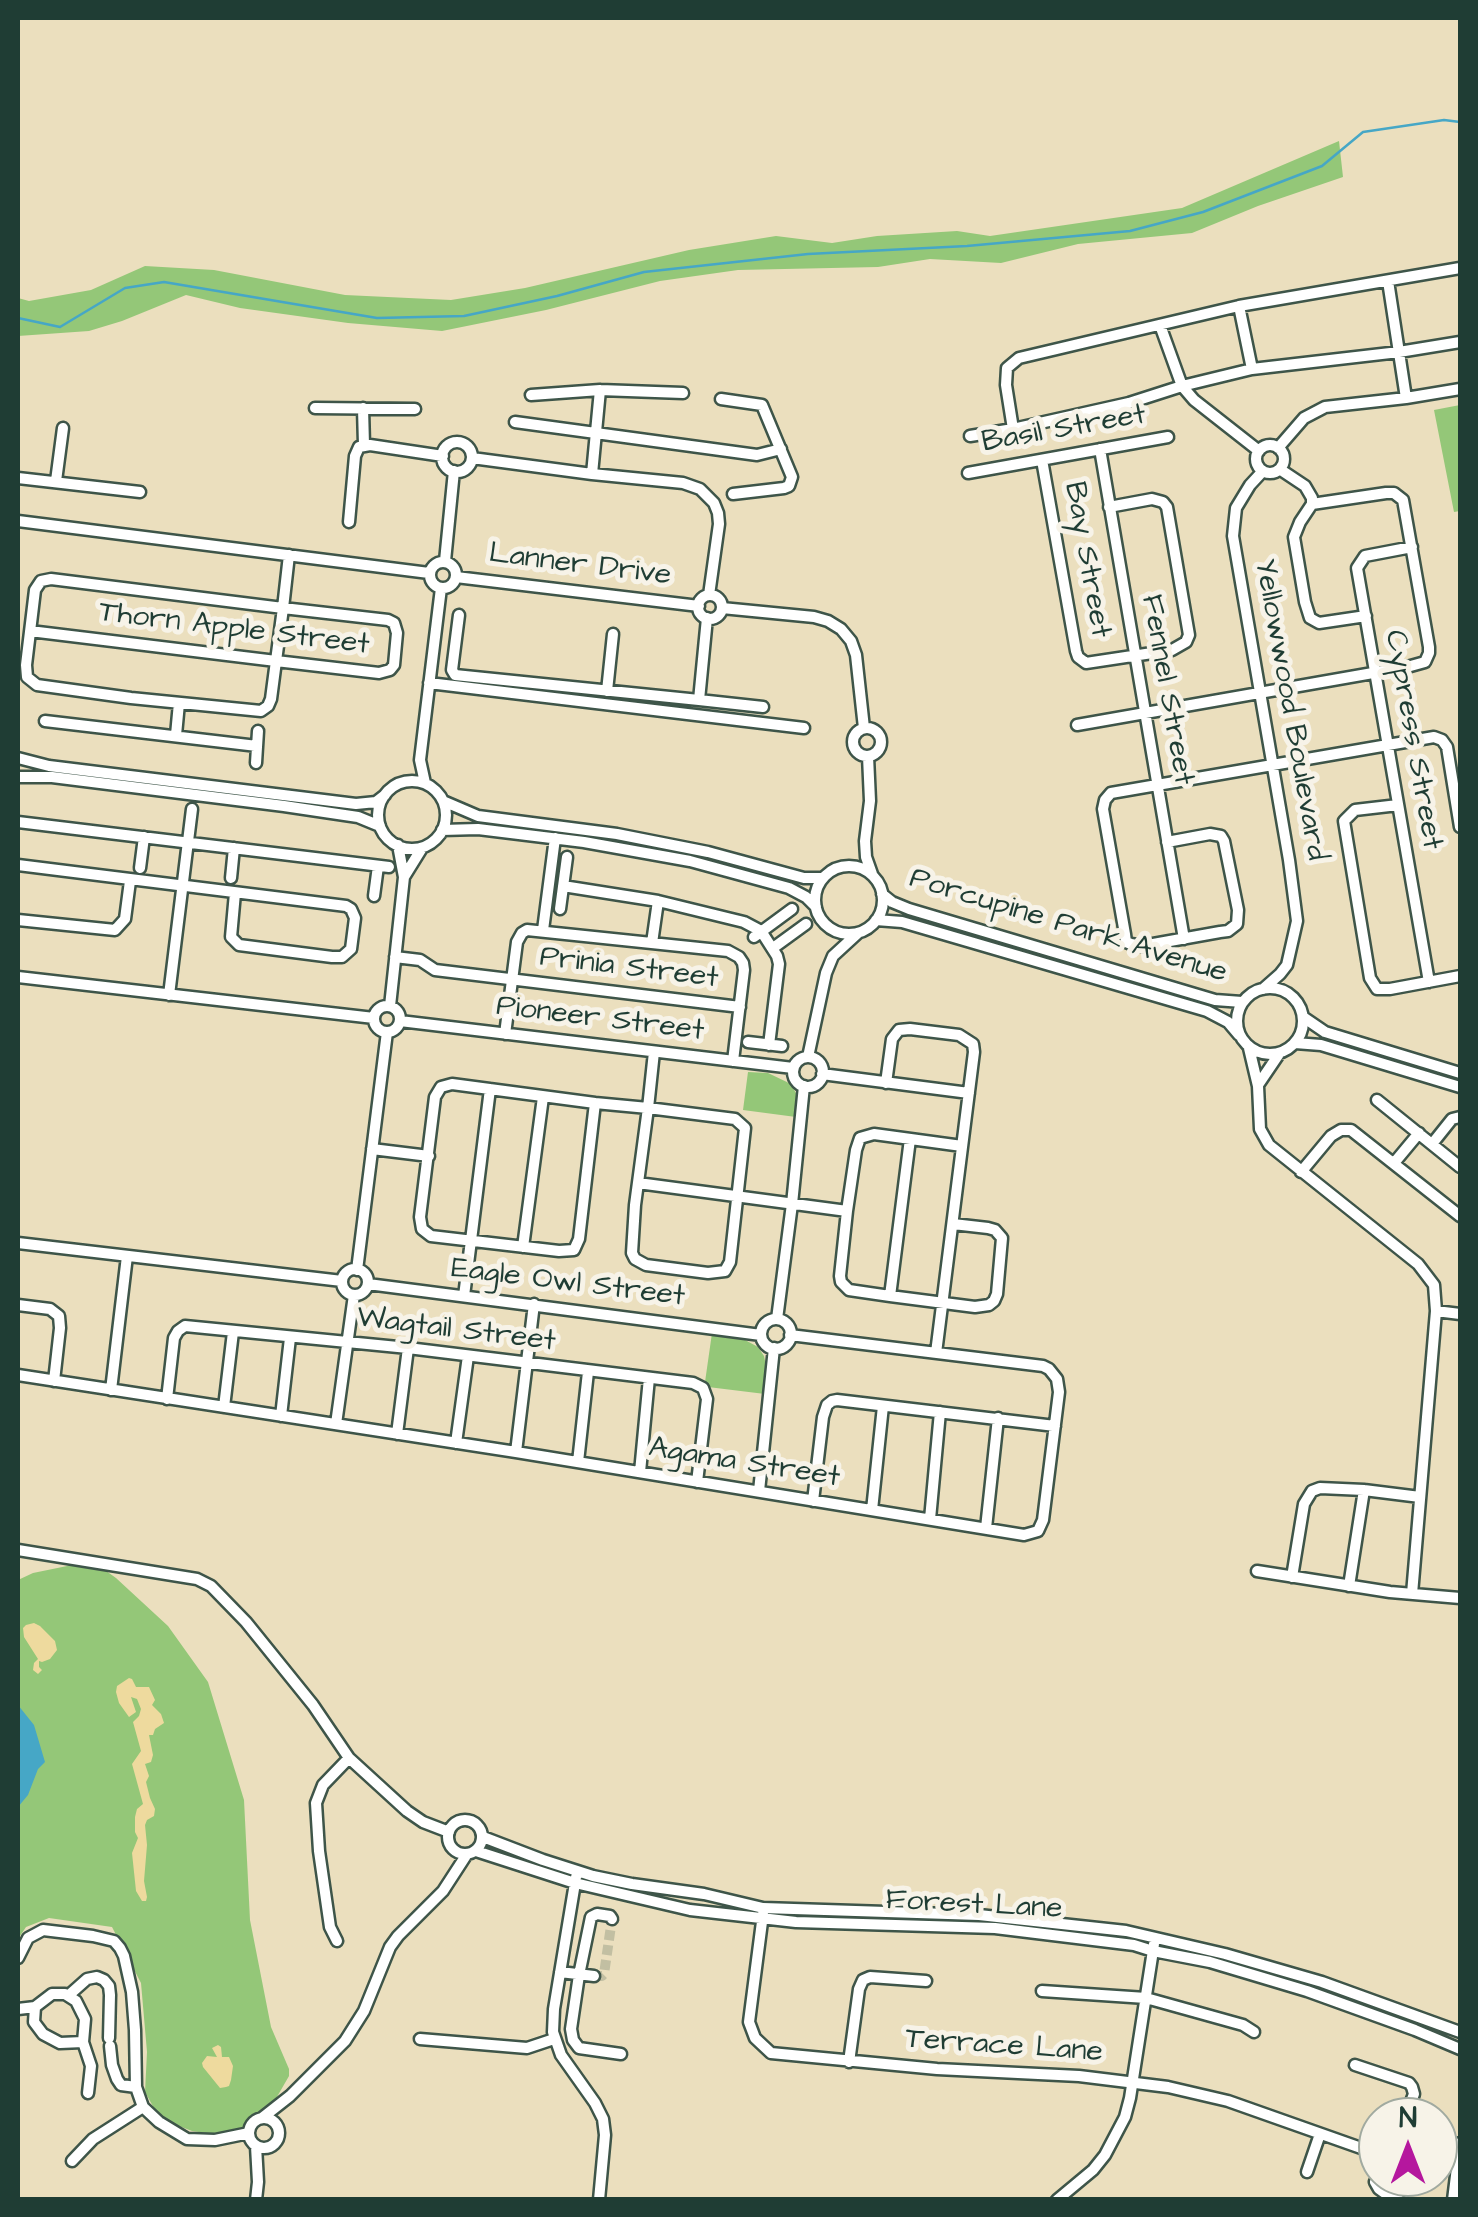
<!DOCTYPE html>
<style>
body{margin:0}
#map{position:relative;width:1478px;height:2217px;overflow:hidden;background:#ebdfbe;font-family:"Architects Daughter",sans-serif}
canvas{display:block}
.frame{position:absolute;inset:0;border:20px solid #1f3d34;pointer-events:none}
.north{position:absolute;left:1358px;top:2097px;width:100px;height:100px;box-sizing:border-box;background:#f7f3e8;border:2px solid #a1aaa0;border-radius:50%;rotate:0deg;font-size:28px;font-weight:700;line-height:40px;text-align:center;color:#1f3d34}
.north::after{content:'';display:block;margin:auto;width:35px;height:45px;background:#b5179e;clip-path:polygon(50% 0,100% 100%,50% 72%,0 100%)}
</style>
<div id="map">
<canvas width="1478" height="2217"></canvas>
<div class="frame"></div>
<div class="north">N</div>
</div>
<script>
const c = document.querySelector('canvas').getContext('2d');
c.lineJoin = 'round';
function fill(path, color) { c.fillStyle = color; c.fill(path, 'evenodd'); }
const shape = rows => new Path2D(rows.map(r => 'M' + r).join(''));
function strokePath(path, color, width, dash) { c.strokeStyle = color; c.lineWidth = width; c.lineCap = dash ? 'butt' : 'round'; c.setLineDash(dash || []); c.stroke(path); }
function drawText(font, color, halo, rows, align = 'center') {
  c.font = font + ' "Architects Daughter",sans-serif'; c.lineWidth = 10; c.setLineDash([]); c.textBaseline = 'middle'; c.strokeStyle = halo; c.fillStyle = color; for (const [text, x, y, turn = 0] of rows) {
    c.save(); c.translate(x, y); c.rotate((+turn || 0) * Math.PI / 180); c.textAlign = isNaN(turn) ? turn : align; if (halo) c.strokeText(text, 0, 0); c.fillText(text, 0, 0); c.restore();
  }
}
const green = shape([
 [1339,141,1343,177,1258,206,1192,233,1078,244,1001,263,930,259,878,267,738,270,660,281,546,310,442,331,348,323,240,308,186,295,122,321,89,331,18,336,18,298,29,301,91,290,145,266,214,270,345,295,451,300,525,288,689,250,776,236,832,243,877,236,957,231,990,236,1182,208],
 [1460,405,1460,511,1454,512,1434,410],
 [748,1072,768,1073,791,1084,798,1097,796,1117,743,1110],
 [712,1333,734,1334,758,1347,764,1356,768,1375,765,1394,708,1387,705,1382],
 [77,1564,102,1568,116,1578,168,1626,208,1682,244,1800,250,1920,271,2027,289,2069,289,2076,270,2109,257,2113,246,2127,213,2134,192,2131,171,2123,155,2110,145,2092,147,2052,141,1983,112,1927,49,1918,26,1927,18,1939,18,1580,33,1573]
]);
const sand = shape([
 [34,1623,40,1626,55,1641,57,1650,50,1659,42,1662,39,1661,39,1667,42,1670,38,1674,33,1670,34,1663,38,1659,24,1637,23,1628,26,1625],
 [129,1678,132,1679,136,1687,149,1687,155,1700,152,1705,161,1714,164,1723,155,1729,153,1735,149,1735,153,1755,151,1762,145,1764,149,1776,146,1782,150,1798,155,1809,154,1816,147,1820,145,1825,147,1845,144,1881,147,1897,146,1901,142,1901,136,1891,132,1853,138,1838,135,1832,135,1817,137,1809,143,1804,132,1764,141,1751,133,1722,139,1716,141,1709,137,1699,131,1697,136,1712,129,1717,119,1703,116,1692,117,1686],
 [218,2045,221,2047,222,2057,229,2057,233,2066,231,2080,229,2086,226,2087,220,2088,203,2067,202,2063,207,2056,217,2057,212,2048]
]);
const water = shape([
 [18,1705,34,1725,45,1762,38,1769,28,1795,18,1807]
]);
const stream = shape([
 [18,318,60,327,125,288,164,282,377,318,464,316,557,296,644,272,808,254,967,246,1130,231,1203,212,1322,166,1363,132,1444,120,1460,122]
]);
const minorTunnel = shape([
 [594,1976,602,1976,604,1974,612,1919]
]);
const minor = shape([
 [1460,268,1239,306,1019,358,1007,368,1006,385,1013,429,1129,403,1182,386,1252,369,1399,352,1460,342],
 [1388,281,1406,398],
 [1239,306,1252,369],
 [1160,325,1182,386,1194,400,1259,451],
 [531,395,600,390,683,393],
 [721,399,762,405,792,477,789,486,784,488,733,494],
 [315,408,415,409],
 [363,408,364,445],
 [515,422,757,455,781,449],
 [970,436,1013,429],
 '442 457a15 15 0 1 1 30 0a15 15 0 1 1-30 0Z',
 '1256 459a14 14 0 1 1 28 0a14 14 0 1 1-28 0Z',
 [1278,448,1304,418,1325,407,1406,398,1460,389],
 [1100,449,1184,939],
 [472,458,592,474,683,483,700,489,714,503,718,513,719,524,709,595],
 [1042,460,1076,651,1078,657,1086,663,1172,650,1186,642,1189,635,1167,507,1163,502,1152,499,1109,507],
 [1281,470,1305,486,1312,498,1312,504,1300,522,1294,537,1305,602,1310,618,1319,623,1366,616],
 [1263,471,1250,485,1236,508,1233,536,1289,860,1297,921,1287,965,1280,974,1263,989],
 [968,473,1168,437],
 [592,474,600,390],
 [18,478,140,492],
 [56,481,63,428],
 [18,521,429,573],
 [349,522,355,456,359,447,370,445,443,456],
 [1412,547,1365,556,1357,568,1429,982],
 [445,561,454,471],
 '430 575a13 13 0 1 1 26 0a13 13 0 1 1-26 0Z',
 [456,577,699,606],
 '698 607a12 12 0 1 1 24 0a12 12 0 1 1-24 0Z',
 [722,608,814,617,828,621,841,629,851,641,856,655,864,728],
 [459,615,452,670,455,675,699,700],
 [707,618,699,700,763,707],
 [30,631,276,661,379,673,390,670,394,665,397,633,394,623,388,620,283,608,51,579,41,581,35,590,26,665,27,677,37,685,131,698,261,711,268,706,271,699,276,661,283,608,289,555],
 [429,683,804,728],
 [607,691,613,634],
 [45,721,257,746],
 [1077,725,1407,667,1425,662,1429,653,1429,647,1403,500,1394,493,1386,493,1312,504],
 '853 742a14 14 0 1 1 28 0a14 14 0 1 1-28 0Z',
 [176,735,179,703],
 [868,756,870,801,865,841,866,857,872,874],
 [18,758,49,766,356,804,376,802,385,795],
 [256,763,258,731],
 [18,777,52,777,284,806,358,817,380,826],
 '378 815a34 34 0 1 1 68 0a34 34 0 1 1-68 0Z',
 [425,783,420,760,441,588],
 [443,801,478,816,617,834,708,852,804,878,823,878],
 [1398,805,1355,810,1344,821,1370,978,1377,989,1390,989,1460,976],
 [18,822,389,867],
 [442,830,478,829,584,842,690,861,789,888,806,897,816,907],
 [1167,842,1210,834,1221,836,1224,841,1238,910,1237,924,1228,931,1220,932,1142,946,1131,944,1126,942,1125,934,1103,809,1105,800,1111,793,1434,737,1442,740,1447,747,1460,827],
 [18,865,346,906,351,909,355,918,351,949,342,957,332,957,239,945,231,937,235,893],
 '815 900a34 34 0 1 1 68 0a34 34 0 1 1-68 0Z',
 [140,868,144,837],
 [404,877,422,848],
 [231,878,234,848],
 [563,886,658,901,744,922,761,931,777,956,779,964,769,1045],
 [882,894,892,902,909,909,1215,1000,1242,1002],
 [374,896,378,866],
 [560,909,567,857],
 [18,920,115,930,125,919,130,881],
 [876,920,902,922,1207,1011,1228,1022,1239,1035],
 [543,930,555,838],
 [754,937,792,909],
 [652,943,658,901],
 [773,948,806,924],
 [395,957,420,960,435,970,740,1007],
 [18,977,374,1018],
 '1237 1021a33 33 0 1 1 66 0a33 33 0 1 1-66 0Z',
 [169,995,192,809],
 [390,1006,404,877,398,845],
 '374 1019a13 13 0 1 1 26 0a13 13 0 1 1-26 0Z',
 [1303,1017,1325,1032,1460,1073],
 [400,1021,793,1068],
 [505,1034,517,942,522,933,527,930,728,951,739,957,743,963,744,970,733,1061],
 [748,1042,782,1046],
 [1295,1043,1321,1045,1460,1087],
 [1249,1048,1258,1086,1260,1129,1269,1145,1418,1264,1434,1285,1436,1311,1412,1594],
 [808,1057,826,973,833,956,858,933],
 '793 1072a15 15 0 1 1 30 0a15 15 0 1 1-30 0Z',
 [822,1074,969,1093],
 [886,1083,892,1039,899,1030,910,1029,959,1035,973,1044,974,1052,936,1353],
 [452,1084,595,1103,579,1239,574,1250,559,1251,431,1236,422,1229,420,1217,435,1097,441,1087,452,1084],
 [1258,1085,1279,1054],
 [1377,1100,1460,1167],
 [595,1103,648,1108,735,1119,745,1128,730,1262,725,1271,708,1273,646,1265,635,1259,632,1253,635,1205,648,1108,654,1052],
 [1432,1144,1452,1119,1460,1117],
 [372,1149,429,1156],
 [1394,1163,1419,1133],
 [1301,1172,1331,1136,1341,1130,1351,1130,1460,1216],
 [638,1183,847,1211],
 [953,1224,988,1228,995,1230,1002,1238,997,1294,994,1301,989,1305,975,1307,890,1296,849,1290,841,1282,840,1276,847,1211,856,1150,860,1138,874,1134,962,1146],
 [18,1243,342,1281],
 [523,1247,543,1097],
 '342 1282a13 13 0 1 1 26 0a13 13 0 1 1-26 0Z',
 [357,1270,387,1032],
 [368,1284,761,1335],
 [464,1296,490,1089],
 [890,1296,910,1139],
 [18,1305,50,1309,59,1316,60,1328,54,1381],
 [1436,1311,1460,1314],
 [777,1319,792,1204,804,1086],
 '761 1334a15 15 0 1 1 30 0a15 15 0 1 1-30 0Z',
 [18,1375,516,1452,1024,1535,1038,1531,1043,1520,1059,1392,1057,1379,1049,1369,1043,1366,790,1335],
 [111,1390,127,1256],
 [167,1399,174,1338,178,1331,185,1326,408,1348,693,1383,703,1388,707,1399,697,1482],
 [224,1407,233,1332],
 [281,1416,290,1338],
 [336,1424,354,1295],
 [397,1434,408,1348],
 [456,1443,468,1356],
 [516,1452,534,1304],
 [578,1462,588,1372],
 [640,1472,649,1378],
 [759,1491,774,1348],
 [813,1501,823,1417,827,1405,832,1401,837,1400,1055,1426],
 [872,1510,883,1406],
 [930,1519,940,1412],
 [986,1528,998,1418],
 [18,1550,197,1579,211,1586,246,1622,313,1705,349,1758,407,1811,423,1822,449,1832],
 [1257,1571,1390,1592,1460,1598],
 [1292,1577,1304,1504,1312,1491,1320,1488,1364,1490,1420,1497],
 [1349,1586,1364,1490],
 '448 1837a17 17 0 1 1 34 0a17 17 0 1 1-34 0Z',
 [483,1837,543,1860,593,1876,632,1884,704,1894,763,1908,979,1915,1126,1931,1225,1954,1322,1982,1460,2032],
 [476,1851,575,1883,690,1910,796,1922,995,1928,1134,1945,1153,1951,1210,1962,1307,1991,1415,2030,1460,2049],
 [576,1877,554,2009,553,2032,561,2055,595,2103,603,2119,605,2135,599,2200],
 [763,1914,749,2022,755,2038,771,2053,937,2069,1079,2076,1168,2087,1228,2101,1378,2154],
 [612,1919,610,1916,597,1914,591,1917,579,1975,571,2029,573,2040,579,2048,621,2054],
 [337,1941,330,1927,319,1851,316,1803,323,1785,349,1758],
 [18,1958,28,1938,43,1930,93,1936,114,1941,120,1948,124,1956,132,1992,135,2030,136,2087,143,2107,159,2122,187,2139,215,2140,249,2133],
 [560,1972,594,1976],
 [1042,1991,1146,1998,1243,2025,1254,2032],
 [69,1995,87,1979,97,1977,104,1980,109,1986,110,1995,109,2038],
 [35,2007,34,2022,43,2034,60,2043,83,2042],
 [18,2009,35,2007,52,1994,65,1994,76,2001,85,2019,83,2042,91,2066,88,2093],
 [420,2039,527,2048,554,2039],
 [110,2046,112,2065,117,2079,121,2085,136,2087],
 [849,2062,859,1989,863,1980,870,1977,926,1981],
 [1355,2065,1409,2083,1412,2087,1414,2094,1405,2117],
 '249 2133a15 15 0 1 1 30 0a15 15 0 1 1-30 0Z',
 [262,2118,290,2096,345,2041,364,2011,390,1947,398,1936,443,1891,467,1854],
 [256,2146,258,2182,256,2200],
 [72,2161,93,2139,143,2107],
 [1307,2172,1320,2134],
 [1379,2177,1375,2182,1379,2189,1386,2194,1399,2200],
 [1057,2200,1093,2170,1105,2155,1125,2117,1130,2098,1154,1944],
 [1453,2200,1460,2143]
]);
const streetNames = [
 ["Basil Street",1064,430,-10],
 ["Bay Street",1086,560,80],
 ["Lanner Drive",580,566,7],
 ["Thorn Apple Street",234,630,7],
 ["Fennel Street",1166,690,80],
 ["Yellowwood Boulevard",1289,710,80],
 ["Cypress Street",1412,740,80],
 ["Porcupine Park Avenue",1068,927,17],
 ["Prinia Street",629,969,7],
 ["Pioneer Street",600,1020,7],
 ["Eagle Owl Street",568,1284,7],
 ["Wagtail Street",456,1331,7],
 ["Agama Street",744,1464,9],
 ["Forest Lane",974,1906,3],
 ["Terrace Lane",1004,2047,4]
];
fill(green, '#94c778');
fill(sand, '#eeda9e');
fill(water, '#46a7c6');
strokePath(stream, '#46a7c6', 2.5);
strokePath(minorTunnel, '#c2bfa2', 10, [10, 5]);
strokePath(minor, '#3e5549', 15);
strokePath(minor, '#fff', 10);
drawText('30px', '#1f3d34', '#f7f3e8', streetNames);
</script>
